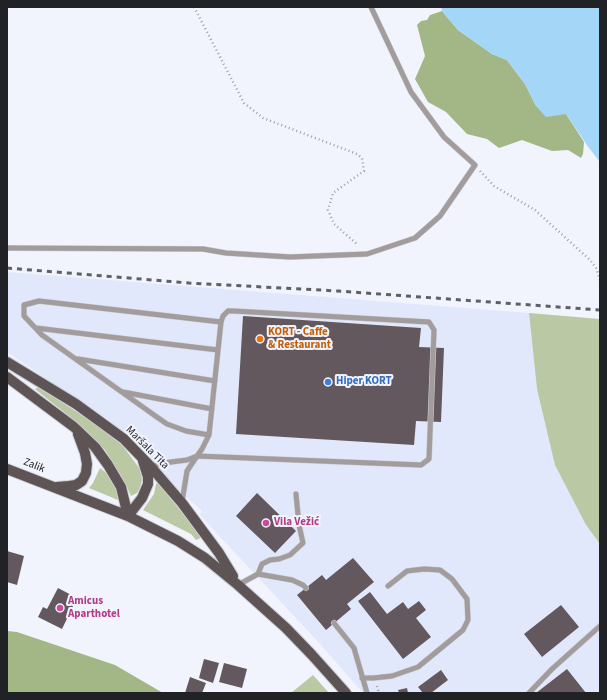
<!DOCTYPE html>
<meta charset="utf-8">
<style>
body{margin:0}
#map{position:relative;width:607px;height:700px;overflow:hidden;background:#f1f4fd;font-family:"Source Sans 3",sans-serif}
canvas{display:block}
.frame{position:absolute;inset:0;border:8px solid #212226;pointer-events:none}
</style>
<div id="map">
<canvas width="607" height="700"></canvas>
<div class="frame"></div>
</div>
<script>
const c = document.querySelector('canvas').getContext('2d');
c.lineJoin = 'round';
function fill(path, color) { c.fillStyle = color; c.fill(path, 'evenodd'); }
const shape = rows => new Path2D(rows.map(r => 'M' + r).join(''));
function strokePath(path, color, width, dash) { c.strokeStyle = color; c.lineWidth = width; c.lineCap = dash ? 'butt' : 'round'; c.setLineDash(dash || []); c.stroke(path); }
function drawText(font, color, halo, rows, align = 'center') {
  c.font = font + ' "Source Sans 3",sans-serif'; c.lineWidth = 4; c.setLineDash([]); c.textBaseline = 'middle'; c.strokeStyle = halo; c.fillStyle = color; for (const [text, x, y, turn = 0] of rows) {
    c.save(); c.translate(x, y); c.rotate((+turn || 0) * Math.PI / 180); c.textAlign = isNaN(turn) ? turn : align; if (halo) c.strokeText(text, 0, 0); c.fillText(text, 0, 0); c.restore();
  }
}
const built = shape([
 [7,272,529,313,537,389,586,525,600,544,600,693,363,693,320,644,199,514,202,511,166,479,138,446,110,421,7,352]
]);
const green = shape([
 [529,313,600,319,600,544,586,525,555,465,537,389],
 [39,387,101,428,122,445,140,469,142,480,140,488,137,493,131,496,124,481,105,450,75,421,35,389],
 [100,468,106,473,117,490,120,497,118,500,89,488,93,483],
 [158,483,201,536,199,539,196,540,191,534,143,510,154,494,156,484],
 [313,675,329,693,291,693]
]);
const forest = shape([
 [442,11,458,30,492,54,507,60,525,84,536,106,566,114,584,142,583,154,581,158,568,150,552,151,522,140,499,148,487,139,467,134,446,112,428,102,415,79,425,56,417,25,421,21,427,20,430,15],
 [7,631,17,632,115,665,163,693,7,693]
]);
const water = shape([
 [441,7,600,7,600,162,589,148,566,114,546,117,536,106,525,84,507,60,492,54,458,30,442,11]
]);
const building = shape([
 [243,316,421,328,419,347,444,348,441,422,416,421,414,445,236,434],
 [257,493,296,531,275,553,236,516],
 [7,551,24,556,17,585,7,582],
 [353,558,374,582,347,604,351,609,326,630,297,595,322,575,326,580],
 [58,588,77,598,62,629,38,617,43,607,47,609],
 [370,592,387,614,403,602,408,609,419,601,426,610,416,618,431,637,403,659,358,601],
 [561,605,579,627,542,657,524,634],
 [204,659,219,663,213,683,199,678],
 [224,663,247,669,242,688,219,682],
 [567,669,586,693,536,693],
 [441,670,448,680,431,693,423,693,418,687],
 [190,677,206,683,202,693,185,693],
 [407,688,408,693,399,693,398,690]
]);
const path = shape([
 [194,7,244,103,263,118,357,154,362,158,364,171,333,193,328,210,334,224,358,245],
 [480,171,494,186,535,210,590,260,596,268,600,280],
 [377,686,379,693]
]);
const lane = shape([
 [7,248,203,249,226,253,290,257,367,254,415,238,440,216,475,165,444,137,411,92,371,7],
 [228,311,234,311,429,322,434,330,429,459,421,465,197,456,202,449,209,435,221,322,223,316,228,311],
 [36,328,218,350],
 [78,359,215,381],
 [123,392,212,409],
 [209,435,186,431,167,424,154,415,42,335,24,316,24,305,39,301,221,322],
 [151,467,163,463,187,460,197,456,187,471,182,502],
 [258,574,262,564,270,560,279,559,290,555,303,543,299,525,296,494],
 [238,585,258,574,292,580,303,585,306,588],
 [334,623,354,648,367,693],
 [362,678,373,678,392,676,418,667,463,630,468,620,467,599,452,579,440,570,424,569,407,571,388,586],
 [529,693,552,669,600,626]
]);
const primary = shape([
 [7,362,76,404,124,439,151,467,182,503,219,553,233,576],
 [7,377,74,427,95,447,108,465,121,487,128,516],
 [7,469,128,516,178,541,205,558,238,585,286,628,312,655,346,693],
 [57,487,69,486,76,485,82,481,86,473,87,464,85,453,78,434],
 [128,516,142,498,148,484,148,477,143,461]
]);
const rail = shape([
 [7,268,189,283,338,291,600,310]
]);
const markers = [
 [260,339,4,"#e8710a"],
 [328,382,4,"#3f7fe0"],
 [266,523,4,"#d1479c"],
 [60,608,4,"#d1479c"]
];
const foodNames = [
 ["KORT - Caffe",268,333],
 ["& Restaurant",268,346]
];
const shopNames = [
 ["Hiper KORT",336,382]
];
const streetNames = [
 ["Maršala Tita",147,448,45],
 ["Zalik",34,466,22]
];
const hotelNames = [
 ["Vila Vežić",274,523],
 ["Amicus",68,602],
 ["Aparthotel",68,615]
];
fill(built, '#e2e8fb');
fill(green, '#bac9a3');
fill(forest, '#a3b686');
fill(water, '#a4d7f7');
fill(building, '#62585d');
strokePath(lane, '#ccced6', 6);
strokePath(primary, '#ccced6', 12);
strokePath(path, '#9ea0a7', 2.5, [1, 3]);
strokePath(lane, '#a29c9d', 5);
strokePath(primary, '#5e5456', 10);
strokePath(rail, '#5f6066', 3, [5, 5]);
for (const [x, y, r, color] of markers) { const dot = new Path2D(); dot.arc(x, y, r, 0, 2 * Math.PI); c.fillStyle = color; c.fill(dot); strokePath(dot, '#f1f4fd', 1.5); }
drawText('bold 11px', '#c56008', '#f1f4fd', foodNames, 'left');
drawText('bold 11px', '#366cbe', '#f1f4fd', shopNames, 'left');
drawText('11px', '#212226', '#f1f4fd', streetNames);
drawText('bold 11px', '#b23c85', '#f1f4fd', hotelNames, 'left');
</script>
